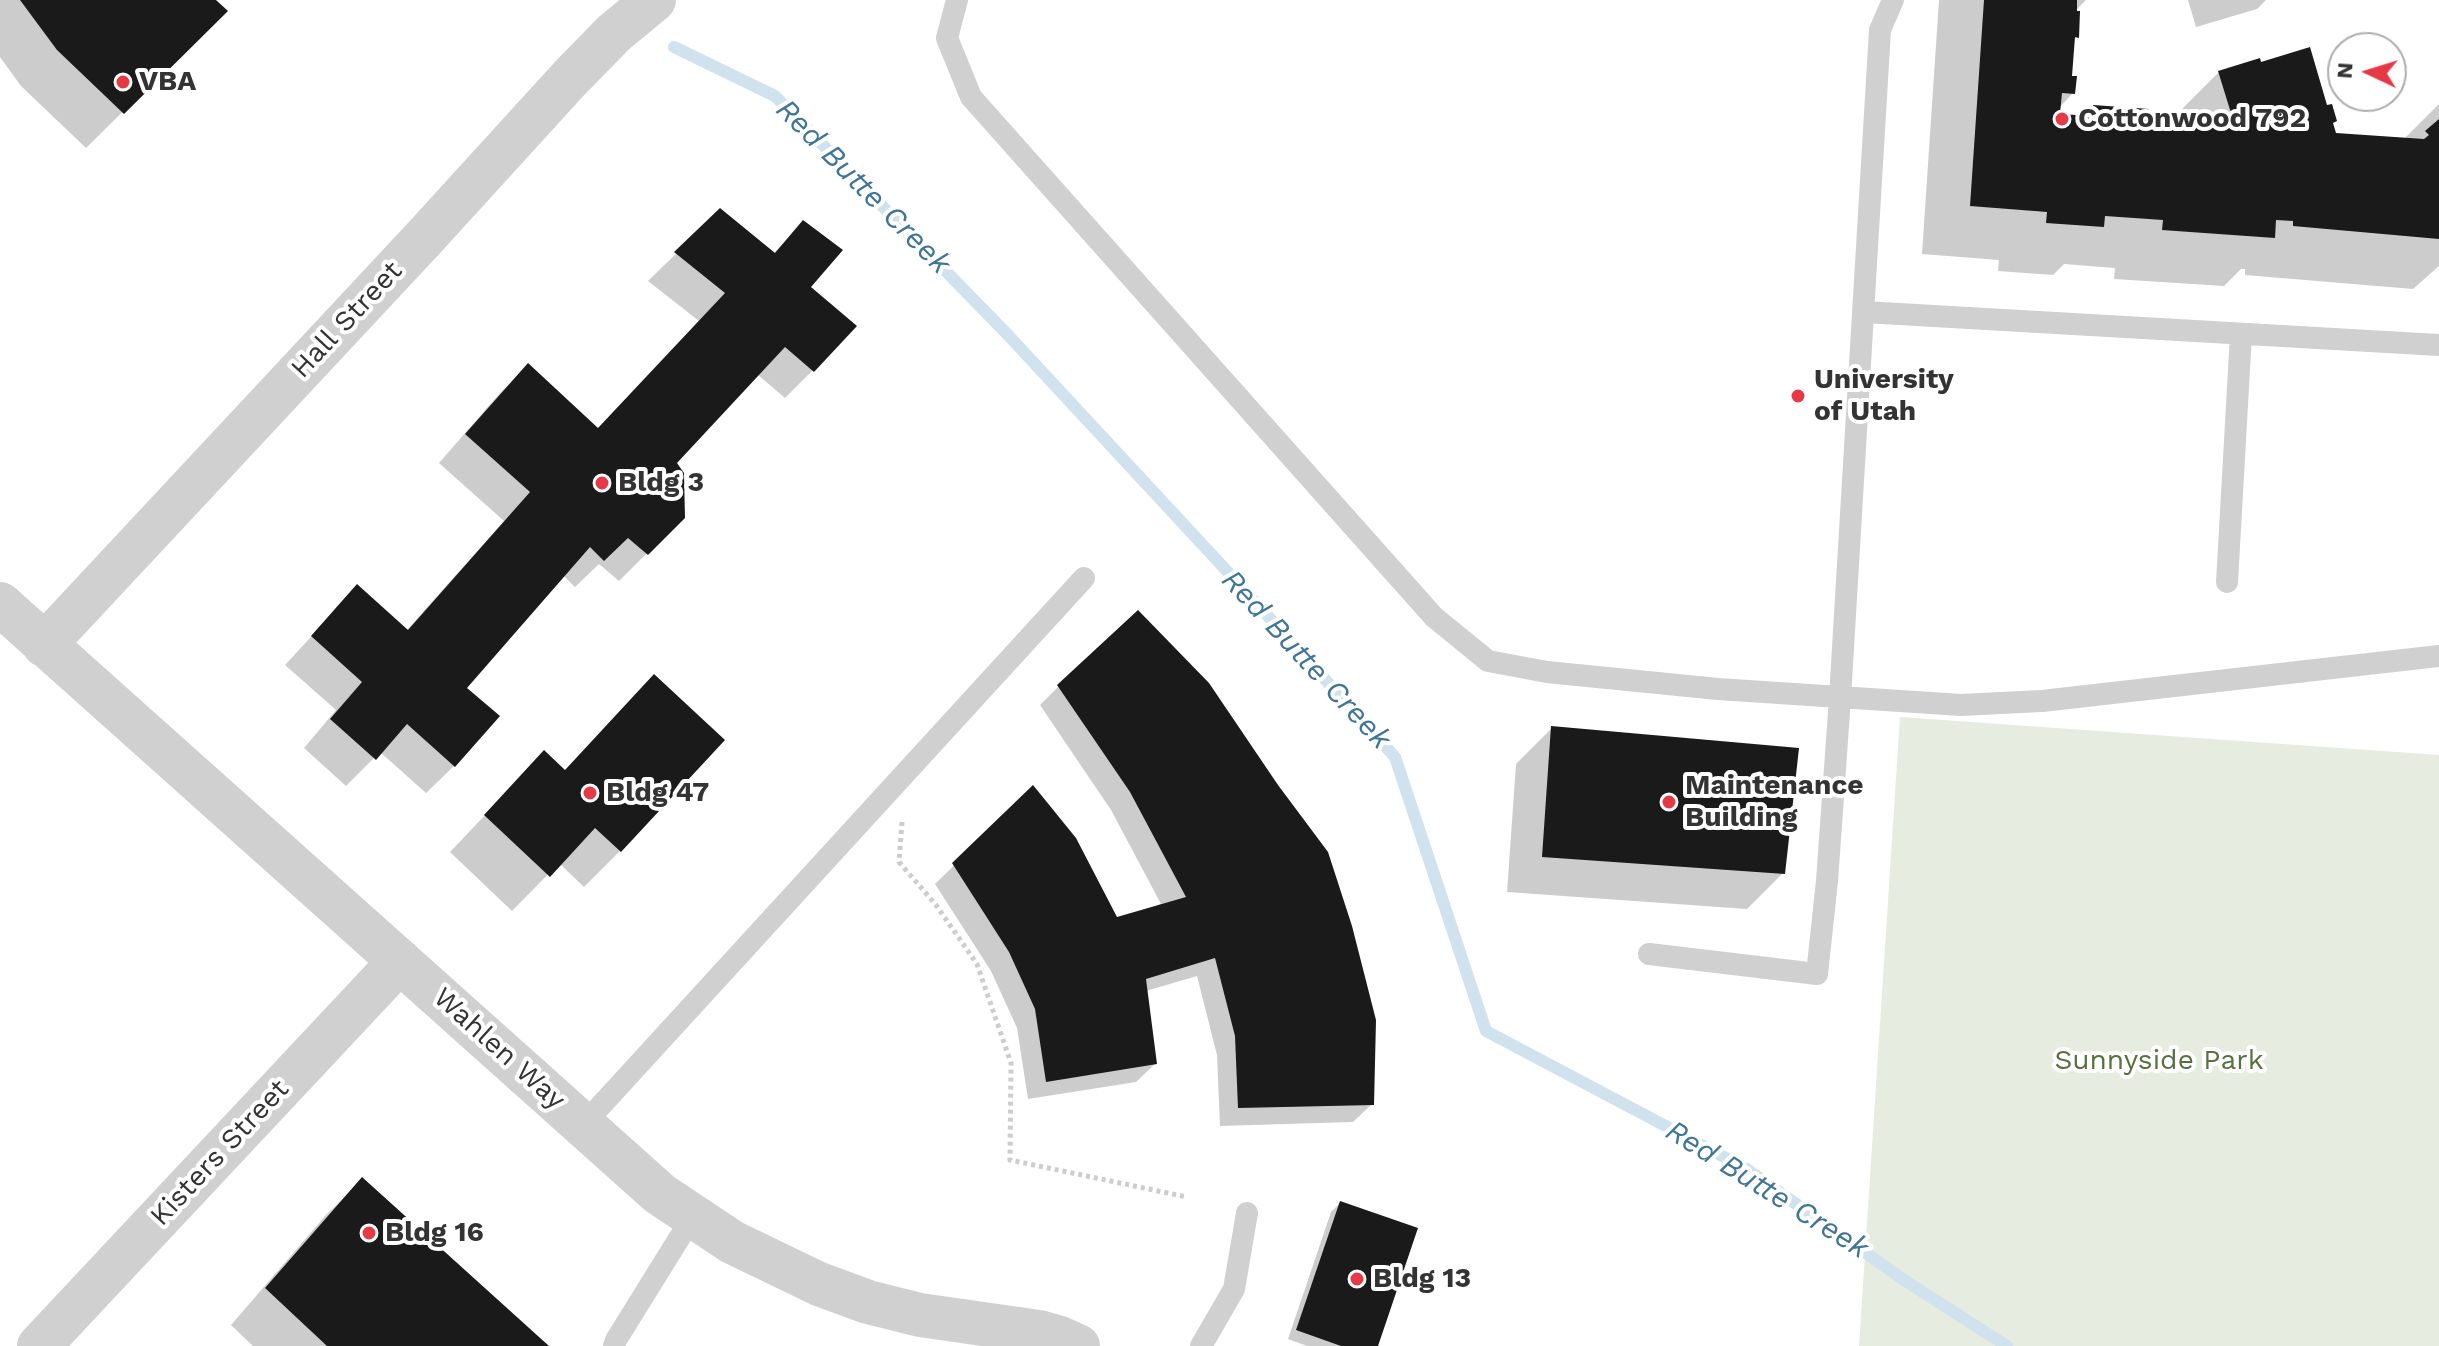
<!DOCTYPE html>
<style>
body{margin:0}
#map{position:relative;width:2439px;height:1346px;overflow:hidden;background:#fff;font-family:"Work Sans",sans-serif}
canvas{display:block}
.north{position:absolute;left:2327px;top:32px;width:80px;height:80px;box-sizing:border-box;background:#fff;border:2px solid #adadad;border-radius:50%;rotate:274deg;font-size:22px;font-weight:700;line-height:32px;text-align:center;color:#333}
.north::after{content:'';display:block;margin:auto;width:28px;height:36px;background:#e63946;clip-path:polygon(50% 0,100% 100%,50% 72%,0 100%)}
</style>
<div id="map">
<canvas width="2439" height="1346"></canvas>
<div class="north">N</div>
</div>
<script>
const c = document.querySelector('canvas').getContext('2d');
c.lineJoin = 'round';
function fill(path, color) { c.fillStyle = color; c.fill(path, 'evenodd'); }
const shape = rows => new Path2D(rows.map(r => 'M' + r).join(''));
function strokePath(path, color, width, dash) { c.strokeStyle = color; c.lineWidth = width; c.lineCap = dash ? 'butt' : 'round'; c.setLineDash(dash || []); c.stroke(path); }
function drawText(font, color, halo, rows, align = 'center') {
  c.font = font + ' "Work Sans",sans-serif'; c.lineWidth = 8; c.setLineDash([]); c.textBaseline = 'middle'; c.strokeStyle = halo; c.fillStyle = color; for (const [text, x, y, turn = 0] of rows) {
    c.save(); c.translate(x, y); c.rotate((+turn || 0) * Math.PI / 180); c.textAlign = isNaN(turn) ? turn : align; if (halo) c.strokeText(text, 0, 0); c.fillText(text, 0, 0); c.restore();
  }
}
const green = shape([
 [1900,717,2439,755,2439,1346,1859,1346]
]);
const shadow = shape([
 [0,0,213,0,225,11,86,148,21,86,0,57],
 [1939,0,2086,0,2073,13,2077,37,2072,41,2070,78,2073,93,2059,108,2058,116,2083,117,2093,107,2146,122,2171,124,2170,121,2219,72,2331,125,2334,135,2403,140,2439,104,2439,266,2413,289,2245,275,2245,269,2241,269,2224,286,2114,279,2115,268,2064,264,2053,275,1998,271,1999,260,1922,254],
 [2188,0,2266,0,2257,9,2196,27],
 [720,211,773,254,803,223,812,371,785,398,757,374,674,463,683,517,619,581,599,564,575,587,563,575,465,688,454,766,426,793,380,752,346,786,304,748,336,710,285,665,357,587,406,631,504,521,439,463,500,393,528,366,597,430,699,321,648,281],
 [1059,686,1372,1104,1353,1122,1220,1126,1217,1055,1197,976,1146,991,1155,1064,1136,1082,1028,1099,1017,1028,991,971,935,884,1033,788,1116,920,1161,904,1111,810,1040,705],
 [1552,728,1783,873,1747,909,1507,892,1516,764],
 [544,753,620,851,584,887,559,863,512,911,450,852],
 [362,1180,546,1346,253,1346,231,1325,326,1215],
 [1340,1203,1376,1346,1307,1346,1288,1339,1331,1212]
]);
const stream = shape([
 [674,47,775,96,1008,335,1239,584,1395,757,1486,1031,1745,1168,1907,1282,2007,1346]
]);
const building = shape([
 [20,0,216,0,228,11,124,114,57,50],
 [1984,0,2077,0,2077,11,2080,11,2079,38,2075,37,2072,76,2077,76,2075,94,2062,93,2060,114,2092,116,2093,105,2149,109,2148,120,2235,126,2218,71,2260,58,2261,62,2310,47,2327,105,2332,104,2337,121,2333,123,2336,133,2424,139,2429,135,2425,131,2439,119,2439,239,2293,226,2293,221,2276,220,2275,238,2162,230,2163,220,2105,216,2104,227,2046,223,2047,212,1970,206],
 [720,208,775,253,803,220,843,250,811,287,857,326,814,372,785,347,677,463,684,473,685,518,648,555,628,538,604,561,590,547,467,688,500,716,455,767,407,724,376,760,330,719,362,682,311,636,357,584,408,630,530,492,465,434,528,363,598,428,725,293,674,252],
 [1138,610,1209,683,1278,785,1328,852,1352,926,1376,1020,1374,1105,1238,1108,1235,1036,1215,958,1146,979,1157,1064,1046,1082,1035,1009,1009,952,952,863,1033,785,1076,838,1117,917,1186,897,1130,792,1057,685],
 [654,674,725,740,621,852,595,828,550,877,484,815,544,750,565,770],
 [1551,726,1799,748,1785,874,1542,857],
 [362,1177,549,1346,327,1346,265,1288],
 [1340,1201,1418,1228,1378,1346,1341,1346,1296,1330]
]);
const path = shape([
 [902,822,899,862,936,905,977,964,1011,1063,1010,1160,1187,1197]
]);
const service = shape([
 [957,0,947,38,971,97,1434,617,1488,661,1547,672,1718,689,1961,705,2042,701,2439,656],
 [1864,312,2439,345],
 [2227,582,2241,334],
 [1649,954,1817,974,1827,881,1840,698,1880,30,1893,0],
 [583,1125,1084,578],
 [614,1346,616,1340,693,1216],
 [1201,1346,1234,1289,1247,1213]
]);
const minor = shape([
 [0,604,660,1194,732,1242,819,1284,868,1302,920,1315,1039,1332,1060,1338,1078,1346],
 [44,645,425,237,570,78,614,33,654,0],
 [39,1346,400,961]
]);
const markers = [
 [123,82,8,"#e63946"],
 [2062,119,8,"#e63946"],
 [1798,396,8,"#e63946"],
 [602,483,8,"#e63946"],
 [590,793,8,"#e63946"],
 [1669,802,8,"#e63946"],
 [369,1233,8,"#e63946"],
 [1357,1279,8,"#e63946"]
];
const poiNames = [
 ["VBA",139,82],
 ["Cottonwood 792",2078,119],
 ["University",1814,380],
 ["of Utah",1814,412],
 ["Bldg 3",618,483],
 ["Maintenance",1685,786],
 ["Building",1685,818],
 ["Bldg 47",606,793],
 ["Bldg 16",385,1233],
 ["Bldg 13",1373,1279]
];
const streetNames = [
 ["Hall Street",347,320,-47],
 ["Wahlen Way",499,1049,42],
 ["Kisters Street",220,1153,-47]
];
const parkNames = [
 ["Sunnyside Park",2159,1061]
];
const waterNames = [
 ["Red Butte Creek",863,187,45],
 ["Red Butte Creek",1306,660,47],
 ["Red Butte Creek",1767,1190,32]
];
fill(green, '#e6ecdf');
fill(shadow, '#0003');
strokePath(stream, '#cfe2ee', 12);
fill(building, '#1a1a1a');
strokePath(path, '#cdcdcd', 5, [4, 4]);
strokePath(service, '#d0d0d0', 22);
strokePath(minor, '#d0d0d0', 44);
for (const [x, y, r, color] of markers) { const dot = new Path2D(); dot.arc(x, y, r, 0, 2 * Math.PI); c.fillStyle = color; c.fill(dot); strokePath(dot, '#fff', 3); }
drawText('bold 28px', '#333', '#fff', poiNames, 'left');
drawText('28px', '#333', '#fff', streetNames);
drawText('28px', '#56703f', '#fff', parkNames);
drawText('italic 30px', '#3f7597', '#fff', waterNames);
</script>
